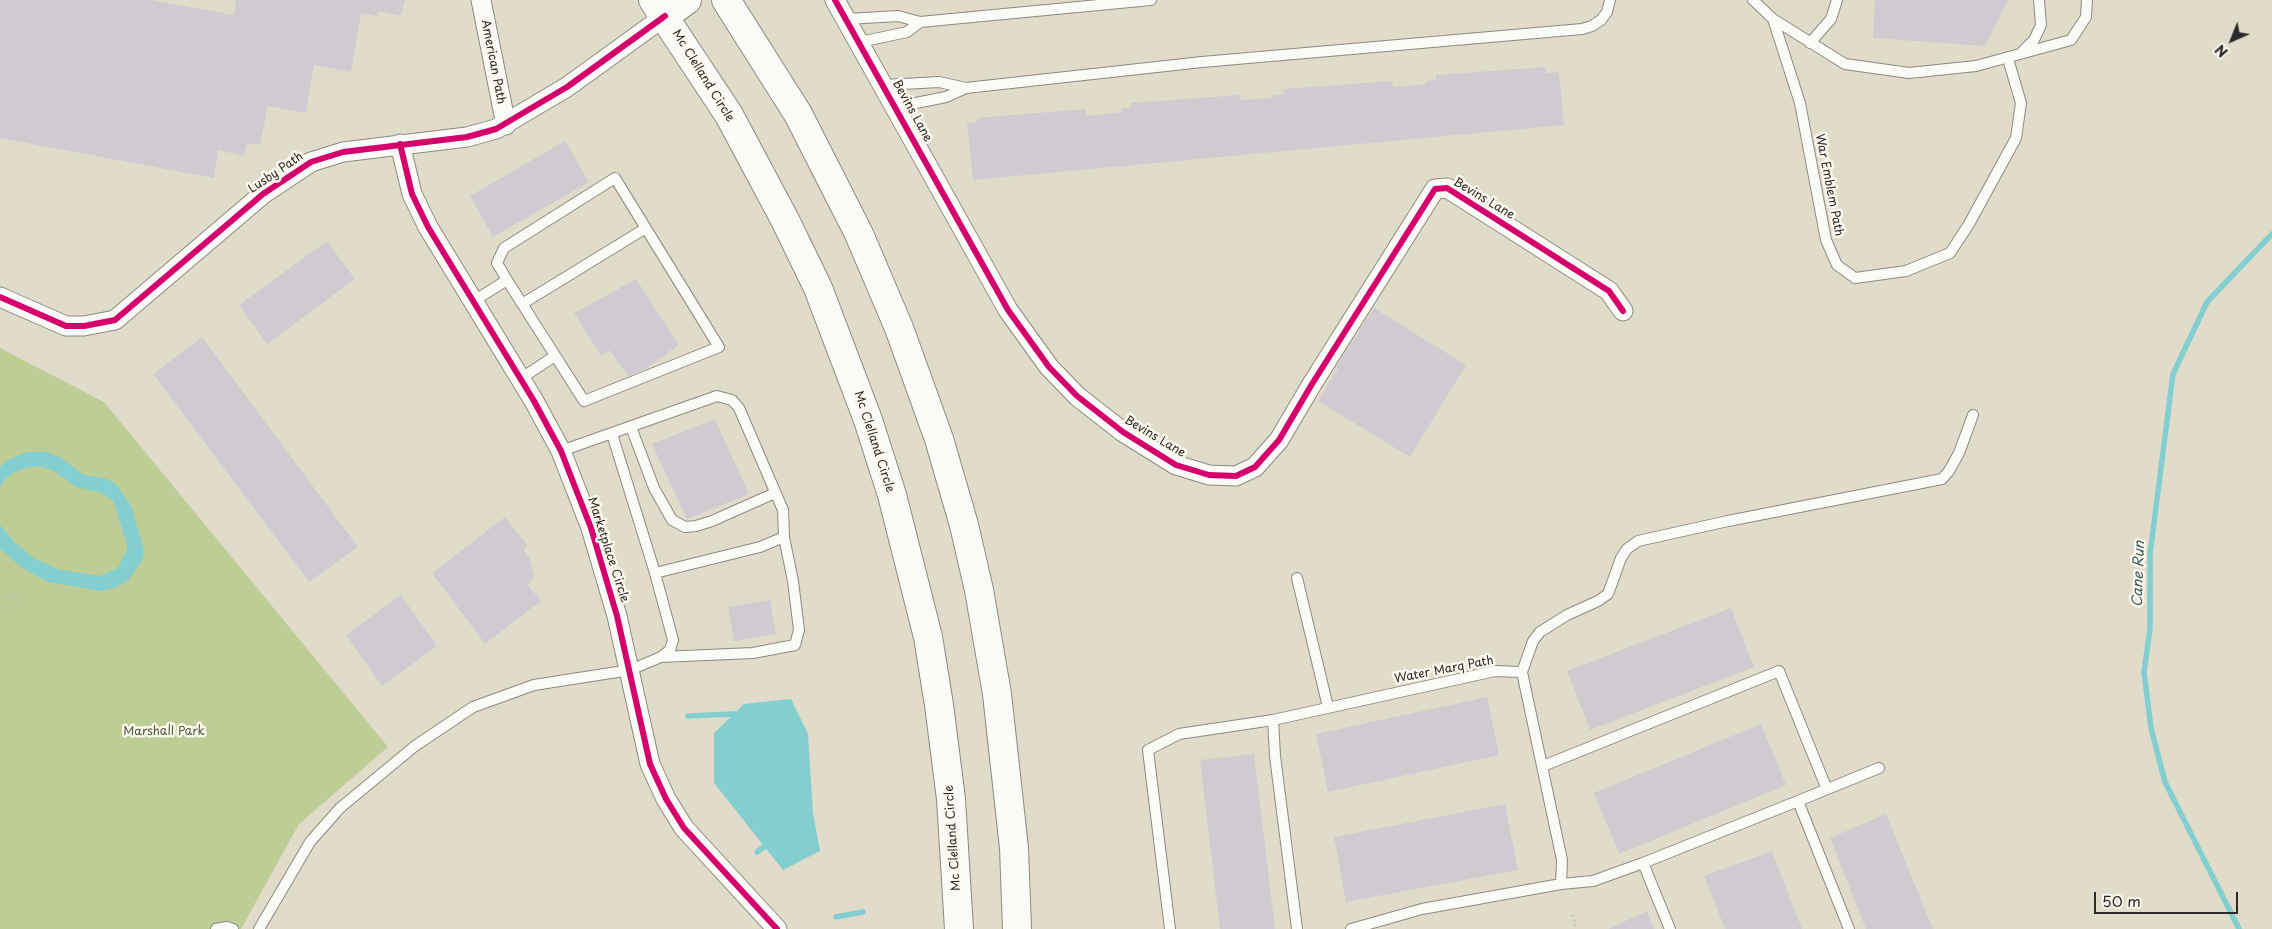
<!DOCTYPE html>
<style>
body{margin:0}
#map{position:relative;width:2272px;height:929px;overflow:hidden;background:#e1dcca;font-family:"Playpen Sans",sans-serif}
canvas{display:block}
.north{position:absolute;left:2207px;top:15px;width:50px;height:50px;-webkit-text-stroke:4px #fbf7ec;paint-order:stroke;rotate:224deg;font-size:14px;font-weight:700;line-height:20px;text-align:center;color:#2b2b2b}
.north::after{content:'';display:block;margin:auto;width:18px;height:22px;background:#2b2b2b;clip-path:polygon(50% 0,100% 100%,50% 72%,0 100%)}
.scale{position:absolute;left:2094px;top:892px;width:144px;height:22px;box-sizing:border-box;border:2px solid #2b2b2b;border-top:0;padding-left:6px;font-size:15px;line-height:18px;white-space:nowrap;color:#2b2b2b;-webkit-text-stroke:4px #fbf7ec;paint-order:stroke}
</style>
<div id="map">
<canvas width="2272" height="929"></canvas>
<div class="north">N</div>
<div class="scale">50 m</div>
</div>
<script>
const c = document.querySelector('canvas').getContext('2d');
c.lineJoin = 'round';
function fill(path, color) { c.fillStyle = color; c.fill(path, 'evenodd'); }
const shape = rows => new Path2D(rows.map(r => 'M' + r).join(''));
function strokePath(path, color, width, dash) { c.strokeStyle = color; c.lineWidth = width; c.lineCap = dash ? 'butt' : 'round'; c.setLineDash(dash || []); c.stroke(path); }
function drawText(font, color, halo, rows, align = 'center') {
  c.font = font + ' "Playpen Sans",sans-serif'; c.lineWidth = 5; c.setLineDash([]); c.textBaseline = 'middle'; c.strokeStyle = halo; c.fillStyle = color; for (const [text, x, y, turn = 0] of rows) {
    c.save(); c.translate(x, y); c.rotate((+turn || 0) * Math.PI / 180); c.textAlign = isNaN(turn) ? turn : align; if (halo) c.strokeText(text, 0, 0); c.fillText(text, 0, 0); c.restore();
  }
}
const green = shape([
 [0,348,104,402,388,747,299,824,241,929,0,929]
]);
const water = shape([
 [27,452,46,452,60,457,84,475,107,479,116,484,131,506,144,550,142,561,128,580,117,587,101,591,48,582,21,567,0,549,0,525,14,542,35,559,60,570,100,576,118,568,126,551,127,545,115,506,113,501,102,493,76,487,54,471,42,467,28,467,15,472,5,479,0,487,0,467,6,461],
 [791,699,808,734,813,813,820,851,783,870,714,783,714,733,744,704]
]);
const stream = shape([
 [688,716,734,714,738,719],
 [757,852,769,843],
 [836,917,863,912],
 [2239,929,2165,782,2151,728,2144,672,2150,629,2150,554,2173,374,2207,302,2272,234]
]);
const building = shape([
 [0,0,151,0,234,15,236,0,405,0,401,16,378,11,377,16,361,13,351,72,314,65,306,113,268,106,260,145,247,143,244,156,218,150,214,178,0,138],
 [1875,0,2008,0,1985,46,1873,38],
 [1545,67,1546,73,1559,72,1564,125,973,180,967,123,977,122,977,118,1086,109,1087,116,1121,112,1121,108,1131,107,1131,103,1240,95,1241,100,1273,98,1273,95,1284,94,1283,89,1392,81,1393,87,1426,84,1426,81,1436,80,1436,75],
 [565,141,589,182,493,237,470,196],
 [327,241,355,279,267,344,239,305],
 [636,279,679,345,643,370,628,376,609,350,601,356,574,313],
 [1374,308,1466,365,1410,457,1318,401,1338,368,1336,367],
 [202,337,358,547,309,582,153,374],
 [715,419,749,494,687,519,652,444],
 [505,517,527,545,524,551,529,557,534,576,528,585,541,601,485,644,432,573],
 [401,595,437,646,382,686,346,635],
 [770,600,776,634,734,641,728,607],
 [1731,608,1754,667,1590,730,1567,671],
 [1487,697,1499,755,1328,792,1316,734],
 [1761,724,1786,785,1619,854,1594,793],
 [1254,754,1275,929,1220,929,1200,760],
 [1505,804,1518,870,1346,902,1334,837],
 [1886,814,1933,929,1866,929,1830,838],
 [1772,851,1802,929,1725,929,1704,876],
 [1647,911,1654,929,1608,929]
]);
const path = shape([
 [8,599,11,598,13,609,5,610,2,597,14,593,18,606],
 [1573,915,1576,929]
]);
const lane = shape([
 [1753,0,1773,19,1845,64,1909,73,1976,66,2071,40,2086,17,2087,0],
 [847,19,898,16,920,22,1151,0],
 [1773,19,1800,103,1826,240,1837,265,1855,278,1906,271,1950,253,1969,224,2016,138,2021,103,2008,59],
 [860,42,907,32,920,22],
 [1810,43,1831,19,1837,0],
 [2020,54,2034,40,2041,25,2039,0],
 [884,85,939,82,966,88],
 [896,107,946,97,966,88,1202,62,1582,29,1592,26,1601,20,1607,12,1610,0],
 [472,302,507,280,497,263,504,248,615,178,719,347,584,401,507,280],
 [522,304,646,228],
 [520,379,555,356],
 [631,427,654,488,672,520,685,527,696,526,712,521,775,493],
 [612,434,655,573],
 [1297,578,1328,707],
 [661,657,753,653,795,645,799,630,793,581,784,537],
 [1522,672,1533,641,1540,632,1567,615,1598,601,1608,594,1621,558,1627,549,1638,541,1728,521,1942,479,1949,471,1959,453,1973,415],
 [1543,766,1779,671,1826,787],
 [1798,801,1879,768],
 [1643,863,1798,801,1849,929],
 [1561,884,1593,881,1643,863,1670,929],
 [216,929,227,927,233,929],
 [259,929,310,842,340,808,415,746,473,707,534,685,630,670,661,657,670,650,673,640,655,573,760,547,784,537,783,510,739,408,732,400,717,396,561,451],
 [1170,929,1148,750,1179,734,1273,720],
 [1297,929,1275,756,1273,720,1495,671,1522,672,1562,860,1561,884,1422,909,1351,929]
]);
const street = shape([
 [481,0,506,125],
 [835,0,1008,310,1049,367,1077,396,1123,432,1176,465,1209,475,1236,476,1255,467,1279,440,1312,384,1435,189,1447,188,1609,291,1623,311],
 [400,144,412,194,428,227,534,401,561,451,591,528,617,616,650,764,666,799,684,828,777,929],
 [0,297,66,326,84,326,115,320,263,194,311,162,343,152,467,137,496,129,567,87,665,16]
]);
const highway = shape([
 [653,0,729,115,785,220,818,288,868,420,892,495,928,637,939,705,951,799,959,929],
 [726,0,798,114,859,234,899,328,939,439,964,525,979,590,997,694,1014,848,1017,929],
 [665,16,687,0]
]);
const cycleway = shape([
 [835,0,1008,310,1049,367,1077,396,1123,432,1176,465,1209,475,1236,476,1255,467,1279,440,1312,384,1435,189,1447,188,1609,291,1623,311],
 [400,144,412,194,428,227,534,401,561,451,591,528,617,616,650,764,666,799,684,828,777,929],
 [0,297,66,326,84,326,115,320,263,194,311,162,343,152,467,137,496,129,567,87,665,16]
]);
const streetNames = [
 ["American Path",493,62,79],
 ["Mc Clelland Circle",703,76,58],
 ["Bevins Lane",912,111,61],
 ["Lusby Path",276,173,-34],
 ["War Emblem Path",1829,185,79],
 ["Bevins Lane",1484,199,31],
 ["Bevins Lane",1155,437,31],
 ["Mc Clelland Circle",874,442,72],
 ["Marketplace Circle",608,550,72],
 ["Water Marq Path",1444,670,-11],
 ["Mc Clelland Circle",953,838,-94]
];
const parkNames = [
 ["Marshall Park",164,732]
];
const waterNames = [
 ["Cane Run",2139,574,-88]
];
fill(green, '#becd95');
fill(water, '#83ced0');
strokePath(stream, '#83ced0', 5.5);
fill(building, '#d0cbd0');
strokePath(lane, '#8c8980', 12);
strokePath(street, '#8c8980', 21);
strokePath(highway, '#8c8980', 30);
strokePath(path, '#bcbbb7', 3, [1, 4]);
strokePath(lane, '#fafaf7', 10);
strokePath(street, '#fafaf7', 19);
strokePath(highway, '#fafaf7', 28);
strokePath(cycleway, '#d6006c', 6);
drawText('12px', '#2b2b2b', '#fbf7ec', streetNames);
drawText('12px', '#4e583e', '#fbf7ec', parkNames);
drawText('italic 14px', '#395a5d', '#fbf7ec', waterNames);
</script>
